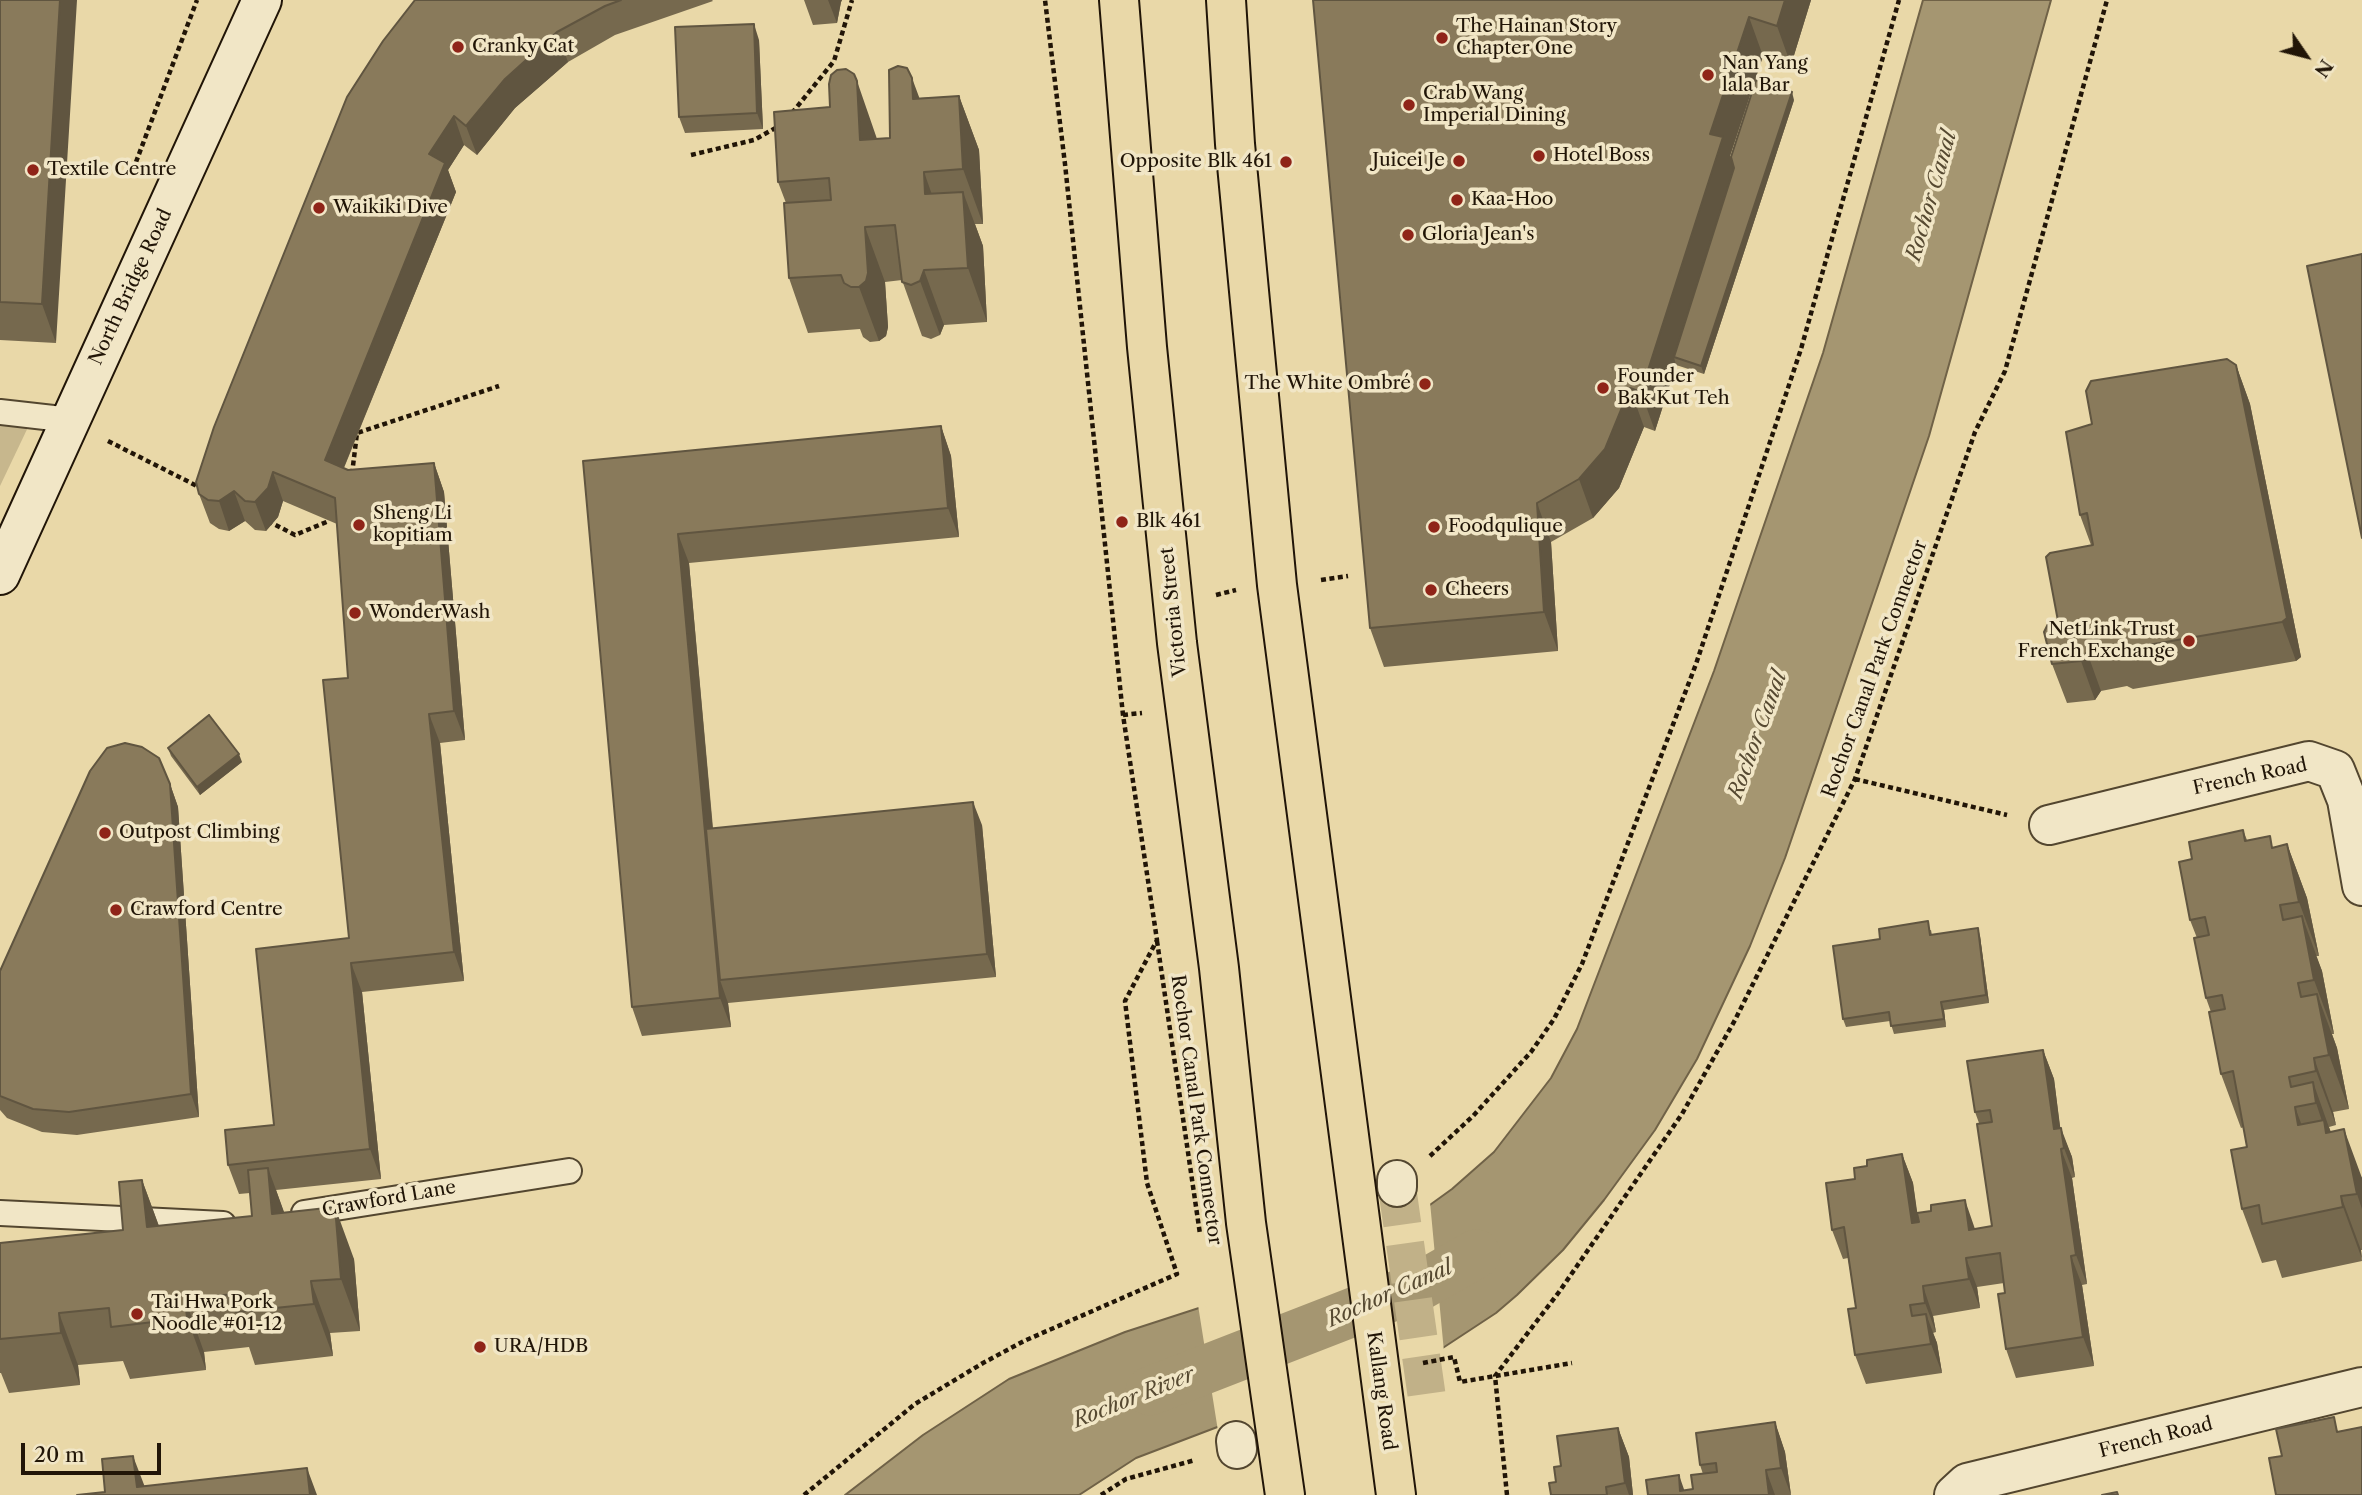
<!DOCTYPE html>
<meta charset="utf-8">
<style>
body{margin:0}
#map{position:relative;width:2362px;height:1495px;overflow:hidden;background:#e9d8a8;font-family:"Libre Caslon Text",serif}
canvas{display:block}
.north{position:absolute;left:2271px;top:21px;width:70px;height:70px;-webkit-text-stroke:5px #f1e6c6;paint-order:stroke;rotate:125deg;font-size:19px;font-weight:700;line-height:28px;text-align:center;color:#211507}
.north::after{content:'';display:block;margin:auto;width:24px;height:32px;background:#211507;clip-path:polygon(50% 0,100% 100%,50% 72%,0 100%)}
.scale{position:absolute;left:21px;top:1443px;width:140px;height:32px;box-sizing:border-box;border:4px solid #211507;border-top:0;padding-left:9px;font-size:21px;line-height:24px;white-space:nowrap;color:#211507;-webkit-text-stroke:5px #f1e6c6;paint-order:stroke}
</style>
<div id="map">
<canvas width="2362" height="1495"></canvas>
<div class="north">N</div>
<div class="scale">20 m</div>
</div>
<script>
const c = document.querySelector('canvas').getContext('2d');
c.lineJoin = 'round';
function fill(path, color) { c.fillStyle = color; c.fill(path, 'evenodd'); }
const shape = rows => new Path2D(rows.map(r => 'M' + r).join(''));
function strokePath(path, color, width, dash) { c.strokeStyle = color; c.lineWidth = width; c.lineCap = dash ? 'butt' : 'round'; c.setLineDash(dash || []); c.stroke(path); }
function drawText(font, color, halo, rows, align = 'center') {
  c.font = font + ' "Libre Caslon Text",serif'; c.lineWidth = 7; c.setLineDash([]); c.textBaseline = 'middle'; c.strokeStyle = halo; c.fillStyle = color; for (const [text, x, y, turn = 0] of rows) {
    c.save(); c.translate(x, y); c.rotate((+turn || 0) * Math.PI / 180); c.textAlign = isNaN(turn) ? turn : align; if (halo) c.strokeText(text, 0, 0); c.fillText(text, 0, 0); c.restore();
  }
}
const green = shape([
 [0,420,31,421,0,486]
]);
const water = shape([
 [1923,0,2051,0,1929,436,1785,858,1750,946,1697,1059,1655,1130,1604,1200,1563,1250,1517,1295,1496,1313,1426,1359,1409,1220,1452,1189,1494,1152,1551,1078,1577,1029,1714,671,1823,353,1923,0],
 [1202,1307,1220,1426,1136,1458,1079,1495,845,1495,923,1435,1009,1379,1125,1332,1202,1307]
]);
const pier = shape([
 [1430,1202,1444,1352,1426,1363,1423,1360,1406,1220],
 [1202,1304,1206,1307,1224,1426,1218,1431,1198,1305]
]);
const canal = shape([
 [1150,1391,1420,1286,1476,1254]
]);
const streetTunnel = shape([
 [1397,1187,1429,1412]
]);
const path = shape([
 [792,113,834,61,852,0],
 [691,155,754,140,779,126],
 [133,170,197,0],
 [108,441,201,488],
 [352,474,357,433,499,386],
 [268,521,295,535,329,521],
 [1321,580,1348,576],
 [1216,595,1236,590],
 [1123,715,1142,713],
 [1855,779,2007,815],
 [1157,941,1200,1234],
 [1430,1156,1473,1116,1531,1052,1554,1019,1582,964,1696,664,1801,349,1899,0],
 [1423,1363,1454,1357,1460,1382,1572,1363],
 [804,1495,915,1404,983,1363,1024,1341,1177,1274,1147,1183,1125,1001,1157,940,1123,715,1065,164,1045,0],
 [1101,1495,1126,1479,1195,1460],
 [1507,1495,1495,1376,1559,1292,1682,1114,1735,1020,1855,779,1975,432,2005,371,2107,0]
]);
const lane = shape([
 [0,412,71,420],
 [0,1213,223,1224],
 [304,1213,569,1171]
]);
const street = shape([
 [2049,825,2309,761,2335,770,2347,800,2362,886],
 [1397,1180,1397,1187],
 [1236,1441,1237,1449],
 [1954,1495,1967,1483,2362,1387]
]);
const secondary = shape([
 [0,575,262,0]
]);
const primary = shape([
 [1119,0,1147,347,1177,643,1219,968,1246,1223,1285,1495],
 [1226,0,1235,144,1277,585,1396,1495]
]);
const wall = shape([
 [0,0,56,343,0,340],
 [415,0,712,0,713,1,615,35,568,62,515,108,477,155,464,145,448,170,456,192,344,468,348,470,434,463,444,492,465,740,440,743,464,981,362,992,381,1179,276,1190,284,1213,354,1259,360,1331,330,1333,333,1356,255,1365,249,1347,204,1352,206,1370,130,1379,123,1361,78,1365,80,1385,9,1393,1,1373,0,1373,0,1243,123,1230,142,1180,159,1226,252,1216,250,1193,239,1194,228,1165,274,1125,349,938,348,678,337,524,283,501,278,517,266,531,255,530,245,521,229,531,219,529,210,523,199,494],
 [804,0,842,0,841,2,837,23,813,25],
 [1313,0,1811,0,1791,65,1763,56,1730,156,1731,157,1794,100,1704,374,1676,365,1655,431,1644,427,1619,488,1593,518,1551,542,1558,651,1384,667,1370,628],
 [759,40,763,129,685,133,679,117],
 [959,96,979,150,983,224,975,224,983,246,987,322,944,325,940,335,931,339,922,336,902,280,885,282,888,327,886,336,879,341,870,342,863,337,860,329,808,333,789,278,786,203,778,182,876,136,877,139,890,138,920,98],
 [2236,365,2250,404,2301,657,2296,661,2133,689,2127,686,2101,691,2095,700,2067,703,2052,664,2058,621,2091,545,2080,515,2092,424],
 [941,426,951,456,959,537,689,563,713,828,982,825,996,977,728,1003,731,1027,642,1036,632,1007,583,461],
 [168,748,242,762,200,795,171,756],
 [170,784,178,807,199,1117,77,1135,42,1132,7,1118,0,1110,0,971],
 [2243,830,2247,840,2274,847,2287,844,2307,898,2319,956,2316,956,2322,971,2334,1034,2332,1034,2337,1048,2349,1109,2333,1112,2336,1125,2329,1127,2331,1132,2362,1178,2362,1250,2361,1250,2362,1261,2282,1278,2276,1260,2262,1263,2242,1209,2247,1147,2244,1127,2241,1128,2221,1074,2211,1012,2206,998,2197,938,2190,920,2192,859],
 [1931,930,1932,935,1980,936,1989,1003,1944,1010,1946,1027,1894,1034,1890,1021,1846,1027,1843,1019,1880,939],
 [2043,1050,2054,1079,2060,1128,2072,1157,2075,1177,2072,1178,2087,1284,2082,1285,2094,1366,2016,1378,2006,1349,2005,1293,2004,1283,1977,1287,1980,1308,1933,1316,1936,1332,1933,1333,1937,1343,1942,1373,1866,1384,1855,1355,1856,1308,1848,1258,1843,1259,1832,1230,1855,1179,1867,1166,1902,1154,1913,1183,1918,1222,1975,1229,1992,1226,1979,1123,1975,1112],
 [1775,1422,1785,1452,1791,1495,1648,1495,1693,1489,1703,1474,1700,1465],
 [1618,1428,1629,1457,1633,1495,1551,1495,1556,1482,1561,1466]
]);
const shadedWall = shape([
 [60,0,77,0,56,343,42,304],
 [828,0,842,0,841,2,837,23],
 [1785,0,1811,0,1791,65,1777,26],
 [1749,17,1763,56,1730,156,1737,176,1674,357,1676,365,1655,431,1641,392,1710,134],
 [754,24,759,40,763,129,757,113],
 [557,32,568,62,515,108,477,155,466,126,505,79],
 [912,78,932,132,913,99],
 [857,81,876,136,880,194,860,140],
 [1792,92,1794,100,1704,374,1701,366],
 [959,96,979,150,983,224,963,169],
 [454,116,464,145,448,170,456,192,335,489,325,460,429,154],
 [924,172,943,226,925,194],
 [963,192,983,246,987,322,968,268],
 [865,227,885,282,888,327,886,336,879,341,859,287],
 [924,270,944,325,940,335,920,281],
 [2236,365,2250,404,2301,657,2296,661,2282,622],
 [1630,388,1644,427,1619,488,1593,518,1579,479],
 [941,426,951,456,959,537,948,508],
 [434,463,444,492,465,740,454,711],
 [273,472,283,501,278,517,266,531,255,502],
 [234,491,245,521,229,531,219,501],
 [1537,503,1551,542,1558,651,1544,612],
 [678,534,689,563,726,979,720,980,728,1003,731,1027,720,998],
 [2087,652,2101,691,2095,700,2081,661],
 [429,714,440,743,464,981,454,952],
 [239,754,242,762,200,795,197,787],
 [170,784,178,807,199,1117,191,1094],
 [973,802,982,825,996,977,987,954],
 [2287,844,2307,898,2319,956,2299,902],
 [2302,916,2322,971,2334,1034,2314,980],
 [1978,928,1980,936,1989,1003,1986,995],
 [351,963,362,992,381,1179,370,1149],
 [2317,994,2337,1048,2349,1109,2329,1055],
 [1941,1002,1944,1010,1946,1027,1944,1019],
 [2043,1050,2054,1079,2063,1149,2054,1129],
 [2314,1058,2333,1112,2336,1125,2316,1071],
 [2313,1082,2332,1136,2326,1133,2316,1103],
 [2295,1107,2315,1161,2298,1125],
 [2061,1128,2072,1157,2075,1177,2064,1148],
 [2344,1129,2362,1178,2362,1209,2357,1194],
 [2061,1149,2072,1178,2087,1284,2076,1255],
 [1902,1154,1913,1183,1923,1252,1912,1223],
 [268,1168,287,1220,272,1214],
 [142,1180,161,1232,147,1227],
 [2341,1196,2361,1250,2362,1259,2343,1207],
 [1965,1200,1975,1229,1969,1230],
 [335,1207,354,1259,360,1331,341,1279],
 [2071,1256,2082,1285,2094,1366,2083,1337],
 [1966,1258,1977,1287,1980,1308,1969,1279],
 [311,1281,330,1333,333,1356,314,1304],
 [1923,1286,1933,1316,1936,1332,1925,1303],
 [185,1299,204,1352,206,1370,187,1318],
 [59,1313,78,1365,80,1385,61,1333],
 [1926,1314,1937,1343,1942,1373,1931,1344],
 [1775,1422,1785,1452,1791,1495,1781,1468],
 [1618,1428,1629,1457,1633,1495,1629,1495,1625,1483],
 [133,1456,148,1495,137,1487],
 [307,1468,317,1495,310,1495],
 [1766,1470,1775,1495,1769,1495],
 [1679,1475,1686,1495,1680,1491]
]);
const building = shape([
 [0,0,60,0,42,304,0,302,0,0],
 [415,0,621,0,605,6,557,32,505,79,466,126,454,116,429,154,445,163,325,460,348,470,434,463,454,711,429,714,454,952,351,963,370,1149,228,1165,225,1130,274,1125,256,949,349,938,323,680,348,678,335,498,273,472,268,488,255,502,245,501,234,491,219,501,208,500,199,494,196,482,214,427,347,97,383,41,415,0],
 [1313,0,1785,0,1777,26,1749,17,1710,134,1723,137,1641,392,1630,388,1605,449,1579,479,1537,503,1544,612,1370,628,1313,0],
 [754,24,757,113,679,117,675,27,754,24],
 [898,66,907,68,912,78,913,99,959,96,963,169,924,172,925,194,963,192,968,268,924,270,920,281,911,285,902,282,895,225,865,227,868,273,866,281,859,287,851,287,844,283,841,275,789,278,784,203,831,200,829,178,778,182,774,112,830,107,829,84,831,75,837,70,846,69,854,74,857,81,860,140,890,138,889,70,898,66],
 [1756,80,1792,92,1701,366,1674,357,1734,168,1731,157,1756,80],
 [2362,254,2362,538,2307,266,2362,254],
 [2227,359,2236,365,2287,618,2282,622,2119,650,2113,647,2087,652,2081,661,2052,664,2044,632,2048,624,2058,621,2046,557,2050,553,2093,545,2087,513,2080,515,2066,432,2092,424,2086,391,2091,381,2227,359],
 [941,426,948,508,678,534,720,998,632,1007,583,461,941,426],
 [209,715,239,754,197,787,168,748,209,715],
 [125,743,142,747,159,758,170,784,191,1094,69,1112,33,1109,0,1096,0,971,90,771,107,748,125,743],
 [973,802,987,954,720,980,706,829,973,802],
 [2243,830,2245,841,2270,836,2272,848,2287,844,2299,902,2280,905,2283,920,2302,916,2314,980,2298,983,2301,997,2317,994,2329,1055,2314,1058,2316,1071,2289,1077,2291,1087,2313,1082,2316,1103,2295,1107,2298,1125,2324,1120,2326,1133,2344,1129,2357,1194,2341,1196,2343,1207,2262,1224,2259,1205,2242,1209,2231,1150,2247,1147,2233,1071,2221,1074,2209,1012,2225,1009,2222,995,2206,998,2194,938,2209,935,2205,917,2190,920,2179,862,2192,859,2189,842,2243,830],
 [1928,921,1930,935,1978,928,1986,995,1941,1002,1944,1019,1891,1026,1889,1012,1843,1019,1833,946,1880,939,1879,929,1928,921],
 [2043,1050,2054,1129,2061,1128,2064,1148,2061,1149,2076,1255,2071,1256,2083,1337,2006,1349,1998,1294,2005,1293,2000,1253,1966,1258,1969,1279,1923,1286,1925,1303,1910,1305,1912,1316,1926,1314,1931,1344,1855,1355,1848,1309,1856,1308,1844,1227,1832,1230,1826,1183,1855,1179,1854,1168,1867,1166,1867,1160,1902,1154,1912,1223,1919,1222,1917,1213,1931,1211,1931,1205,1965,1200,1969,1230,1992,1226,1977,1124,1992,1122,1990,1110,1975,1112,1967,1061,2043,1050],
 [268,1168,272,1214,335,1207,341,1279,311,1281,314,1304,236,1312,234,1294,185,1299,187,1318,111,1327,109,1308,59,1313,61,1333,0,1339,0,1243,123,1230,119,1182,142,1180,147,1227,252,1216,248,1170,268,1168],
 [2334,1417,2337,1432,2362,1427,2362,1495,2276,1495,2269,1458,2282,1456,2276,1429,2334,1417],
 [1775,1422,1781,1468,1766,1470,1769,1495,1648,1495,1646,1480,1679,1475,1680,1491,1693,1489,1691,1475,1717,1472,1716,1463,1700,1465,1696,1433,1775,1422],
 [1618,1428,1625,1483,1606,1487,1607,1495,1551,1495,1549,1483,1556,1482,1554,1467,1561,1466,1557,1436,1618,1428],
 [133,1456,137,1487,307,1468,310,1495,77,1495,105,1492,102,1459,133,1456],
 [2117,1492,2118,1495,2102,1495,2117,1492]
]);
const markers = [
 [1442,38,7,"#8f2418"],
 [458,47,7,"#8f2418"],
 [1708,75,7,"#8f2418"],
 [1409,105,7,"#8f2418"],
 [1539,156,7,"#8f2418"],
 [1459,161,7,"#8f2418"],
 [1286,162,7,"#8f2418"],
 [33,170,7,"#8f2418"],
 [1457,200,7,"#8f2418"],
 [319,208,7,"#8f2418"],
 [1408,235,7,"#8f2418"],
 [1425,384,7,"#8f2418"],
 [1603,388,7,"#8f2418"],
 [1122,522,7,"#8f2418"],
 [359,525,7,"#8f2418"],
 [1434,527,7,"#8f2418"],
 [1431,590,7,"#8f2418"],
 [355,613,7,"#8f2418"],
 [2189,641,7,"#8f2418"],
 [105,833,7,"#8f2418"],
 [116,910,7,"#8f2418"],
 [137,1314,7,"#8f2418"],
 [480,1347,7,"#8f2418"]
];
const poiNames = [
 ["The Hainan Story",1456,27],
 ["Chapter One",1456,49],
 ["Cranky Cat",472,47],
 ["Nan Yang",1722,64],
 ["lala Bar",1722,86],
 ["Crab Wang",1423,94],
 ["Imperial Dining",1423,116],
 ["Hotel Boss",1553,156],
 ["Juicei Je",1445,161,"right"],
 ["Opposite Blk 461",1272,162,"right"],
 ["Textile Centre",47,170],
 ["Kaa-Hoo",1471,200],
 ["Waikiki Dive",333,208],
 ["Gloria Jean's",1422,235],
 ["Founder",1617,377],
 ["Bak Kut Teh",1617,399],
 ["The White Ombré",1411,384,"right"],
 ["Sheng Li",373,514],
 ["kopitiam",373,536],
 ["Blk 461",1136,522],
 ["Foodqulique",1448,527],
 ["Cheers",1445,590],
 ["WonderWash",369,613],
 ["NetLink Trust",2175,630,"right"],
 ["French Exchange",2175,652,"right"],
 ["Outpost Climbing",119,833],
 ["Crawford Centre",130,910],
 ["Tai Hwa Pork",151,1303],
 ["Noodle #01-12",151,1325],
 ["URA/HDB",494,1347]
];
const streetNames = [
 ["North Bridge Road",131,287,-65],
 ["Victoria Street",1174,612,-96],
 ["Rochor Canal Park Connector",1875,669,-70],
 ["French Road",2250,777,-12],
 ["Rochor Canal Park Connector",1196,1110,82],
 ["Crawford Lane",389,1199,-10],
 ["Kallang Road",1381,1391,82],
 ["French Road",2156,1438,-14]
];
const waterNames = [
 ["Rochor Canal",1932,196,-74],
 ["Rochor Canal",1758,735,-70],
 ["Rochor Canal",1390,1294,-24],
 ["Rochor River",1134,1398,-22]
];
fill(green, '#c7b78d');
fill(water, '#a59671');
strokePath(water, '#706247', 2);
fill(pier, '#e9d8a8');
strokePath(canal, '#a59671', 49);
strokePath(streetTunnel, '#c1b188', 38, [38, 19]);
strokePath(lane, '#53462f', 28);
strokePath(street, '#53462f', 42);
strokePath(secondary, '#211507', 42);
strokePath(primary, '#211507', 42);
strokePath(path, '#211507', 4.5, [5, 3.5]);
strokePath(lane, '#f1e6c6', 24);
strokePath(street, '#f1e6c6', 38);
strokePath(secondary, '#f1e6c6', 38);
strokePath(primary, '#e9d8a8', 38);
fill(wall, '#76694e');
fill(shadedWall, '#605540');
fill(building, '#897a5b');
strokePath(building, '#605540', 2);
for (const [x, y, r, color] of markers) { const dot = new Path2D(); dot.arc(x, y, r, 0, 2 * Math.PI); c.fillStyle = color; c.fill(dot); strokePath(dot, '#f1e6c6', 2.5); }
drawText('19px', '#211507', '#f1e6c6', poiNames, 'left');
drawText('19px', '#211507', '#f1e6c6', streetNames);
drawText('italic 21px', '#564931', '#f1e6c6', waterNames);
</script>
